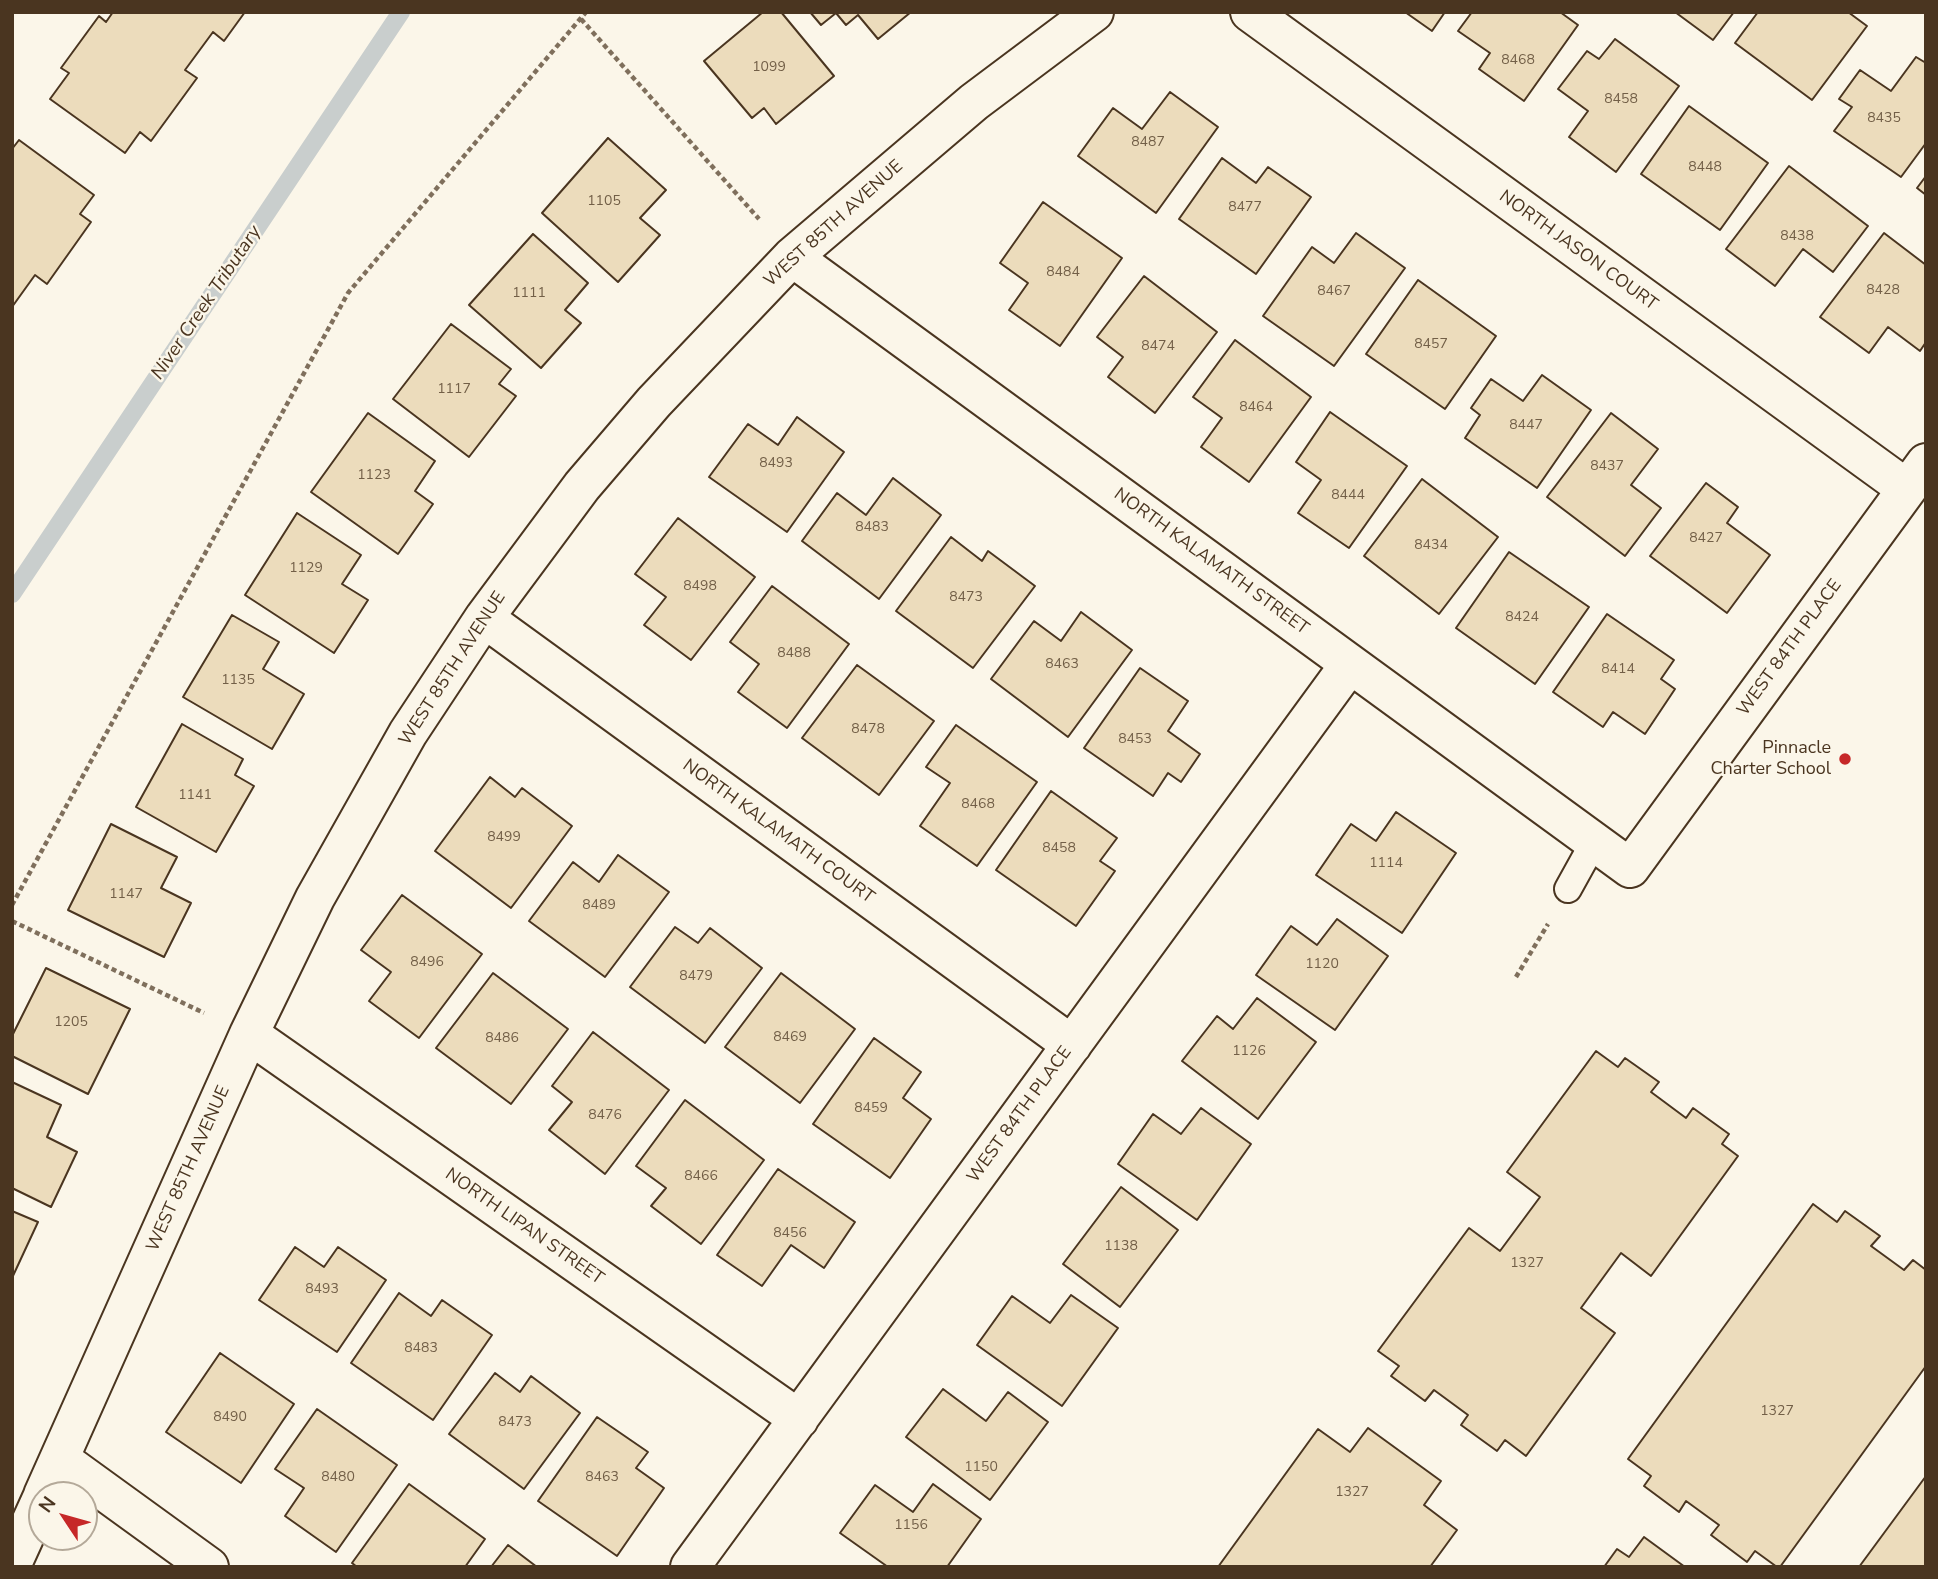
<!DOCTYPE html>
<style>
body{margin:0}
#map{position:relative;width:1938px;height:1579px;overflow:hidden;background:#fbf6e9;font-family:"Nunito Sans",sans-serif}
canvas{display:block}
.frame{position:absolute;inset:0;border:14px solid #4a3520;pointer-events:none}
.north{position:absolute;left:28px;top:1481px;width:70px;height:70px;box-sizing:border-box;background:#fbf6e9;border:2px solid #b4a999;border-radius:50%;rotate:306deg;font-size:19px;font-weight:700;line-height:28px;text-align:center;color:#4a3520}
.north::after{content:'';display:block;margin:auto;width:24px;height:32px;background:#c62828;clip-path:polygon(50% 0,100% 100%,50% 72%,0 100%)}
</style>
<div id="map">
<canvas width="1938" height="1579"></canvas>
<div class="frame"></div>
<div class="north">N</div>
</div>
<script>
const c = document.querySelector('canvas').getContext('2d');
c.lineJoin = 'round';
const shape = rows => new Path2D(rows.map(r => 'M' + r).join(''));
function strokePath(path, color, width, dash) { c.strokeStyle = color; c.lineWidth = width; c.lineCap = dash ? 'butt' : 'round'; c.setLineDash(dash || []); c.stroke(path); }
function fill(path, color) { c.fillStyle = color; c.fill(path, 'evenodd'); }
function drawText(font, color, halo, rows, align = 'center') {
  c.font = font + ' "Nunito Sans",sans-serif'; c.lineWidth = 5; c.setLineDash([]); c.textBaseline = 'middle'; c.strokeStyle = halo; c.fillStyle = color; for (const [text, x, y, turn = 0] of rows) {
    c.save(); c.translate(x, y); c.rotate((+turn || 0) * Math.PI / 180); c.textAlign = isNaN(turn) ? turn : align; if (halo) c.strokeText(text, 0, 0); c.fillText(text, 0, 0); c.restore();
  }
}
const stream = shape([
 [12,594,401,12]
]);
const building = shape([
 [113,12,245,12,224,41,213,32,185,70,197,78,151,141,140,132,125,153,50,99,69,73,61,68,99,16,106,22,113,12],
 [763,12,781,12,834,76,776,124,764,108,752,118,704,61,763,12],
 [810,12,911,12,878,39,858,15,846,25,836,13,821,25,810,12],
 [1405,12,1445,12,1432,31,1405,12],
 [1472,12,1560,12,1578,25,1524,101,1479,69,1490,53,1458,31,1472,12],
 [1675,12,1734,12,1713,40,1675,12],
 [1758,12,1848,12,1867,26,1812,100,1735,43,1758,12],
 [1615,39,1679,86,1616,172,1569,137,1588,111,1558,89,1587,51,1599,59,1615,39],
 [1916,57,1926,63,1926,143,1901,177,1834,131,1852,107,1839,99,1860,70,1891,91,1916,57],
 [1170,92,1218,127,1156,213,1078,156,1113,108,1142,129,1170,92],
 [1689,106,1768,163,1720,230,1641,174,1689,106],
 [608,138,666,190,640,218,660,235,618,282,542,213,608,138],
 [19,140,94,195,80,214,91,222,47,284,35,275,12,307,12,149,19,140],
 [1222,158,1256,183,1268,167,1311,197,1256,274,1179,219,1222,158],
 [1789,166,1868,226,1833,272,1803,249,1775,286,1726,249,1789,166],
 [1926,176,1926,195,1917,188,1926,176],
 [1043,202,1122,258,1060,346,1009,310,1028,283,1000,263,1043,202],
 [1356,233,1405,268,1334,366,1263,316,1312,247,1334,263,1356,233],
 [1884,233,1926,265,1926,342,1920,351,1888,327,1869,353,1820,317,1884,233],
 [533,234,588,283,565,310,581,323,541,368,469,305,533,234],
 [1144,276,1217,332,1155,413,1108,377,1123,357,1097,337,1144,276],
 [1418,280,1496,336,1445,409,1366,354,1418,280],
 [451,324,511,369,499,384,516,396,469,457,393,399,451,324],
 [1235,340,1311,397,1249,482,1201,447,1222,418,1193,397,1235,340],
 [1542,375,1591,410,1537,488,1465,438,1480,415,1471,408,1491,379,1523,401,1542,375],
 [1330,412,1407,466,1349,548,1298,513,1321,480,1296,462,1330,412],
 [368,413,435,461,415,491,433,504,398,554,311,492,368,413],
 [1611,413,1658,449,1631,485,1661,508,1625,556,1547,497,1611,413],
 [797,417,844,452,787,532,709,477,748,424,778,445,797,417],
 [893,478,941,515,879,599,802,541,837,493,866,515,893,478],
 [1422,479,1498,537,1439,614,1364,556,1422,479],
 [1706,483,1738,507,1727,523,1770,555,1727,613,1650,556,1706,483],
 [297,513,361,555,342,584,368,600,334,653,245,595,297,513],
 [678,518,755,577,691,660,644,625,666,597,635,574,678,518],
 [951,537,982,561,988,551,1035,586,973,668,896,611,951,537],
 [1509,552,1589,607,1535,684,1456,628,1509,552],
 [772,586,849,644,787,728,738,692,759,664,730,642,772,586],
 [1081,612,1132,650,1068,737,991,679,1034,621,1061,641,1081,612],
 [1607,614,1674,660,1661,679,1675,689,1645,734,1613,712,1603,727,1553,692,1607,614],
 [232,615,279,642,263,669,304,694,272,749,183,697,232,615],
 [857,665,934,721,879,795,802,738,857,665],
 [1140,668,1188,701,1168,731,1200,754,1181,782,1168,773,1153,796,1084,748,1140,668],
 [182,724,243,759,235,775,254,786,216,852,136,807,182,724],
 [956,725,1037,782,977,866,920,826,950,783,926,767,956,725],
 [490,777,515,797,522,788,572,826,511,908,435,851,490,777],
 [1051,791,1117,838,1100,861,1115,871,1076,926,996,870,1051,791],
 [1396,812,1456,853,1402,933,1316,875,1351,824,1376,841,1396,812],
 [111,824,177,857,161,888,191,903,164,957,68,910,111,824],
 [618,855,669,892,605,977,529,921,573,862,599,882,618,855],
 [402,895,482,954,419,1038,369,1001,391,972,361,950,402,895],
 [1337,919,1388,956,1335,1030,1256,975,1291,926,1317,945,1337,919],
 [675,927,698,943,710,928,762,968,705,1043,630,987,675,927],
 [46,968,130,1009,88,1094,12,1056,12,1036,46,968],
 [493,973,568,1029,511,1104,436,1048,493,973],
 [781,973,855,1029,800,1103,725,1047,781,973],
 [1257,998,1316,1042,1258,1119,1182,1061,1217,1016,1233,1029,1257,998],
 [593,1032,669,1090,605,1174,549,1130,572,1102,552,1086,593,1032],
 [874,1038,921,1072,903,1098,931,1119,890,1178,813,1124,874,1038],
 [1596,1051,1618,1067,1625,1058,1659,1082,1651,1092,1686,1118,1693,1108,1729,1134,1722,1144,1738,1156,1651,1276,1621,1253,1581,1308,1615,1333,1526,1456,1505,1440,1497,1451,1461,1425,1468,1415,1434,1390,1425,1401,1391,1376,1399,1366,1378,1351,1469,1228,1500,1251,1540,1197,1507,1172,1596,1051],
 [12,1082,61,1105,47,1137,77,1152,51,1207,12,1188,12,1082],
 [685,1100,764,1160,701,1244,651,1206,666,1188,636,1166,685,1100],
 [1201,1108,1251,1144,1197,1220,1118,1164,1153,1114,1181,1134,1201,1108],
 [778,1169,855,1222,824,1268,791,1245,762,1286,717,1255,778,1169],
 [1121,1187,1178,1230,1120,1307,1063,1264,1121,1187],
 [1813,1204,1837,1222,1845,1211,1880,1236,1871,1246,1904,1270,1913,1260,1926,1270,1926,1366,1780,1567,1777,1567,1755,1551,1747,1562,1711,1535,1719,1525,1686,1501,1679,1512,1644,1486,1651,1476,1628,1459,1813,1204],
 [12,1211,38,1222,12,1278,12,1211],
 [295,1247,324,1267,338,1247,386,1280,337,1352,259,1300,295,1247],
 [399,1293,431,1316,442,1300,492,1335,433,1420,351,1363,399,1293],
 [1071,1295,1118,1328,1062,1406,977,1345,1012,1296,1050,1323,1071,1295],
 [220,1353,294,1404,241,1483,166,1432,220,1353],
 [495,1373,520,1392,531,1376,580,1413,524,1489,449,1434,495,1373],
 [943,1389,986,1421,1008,1392,1048,1422,990,1500,906,1437,943,1389],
 [317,1409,397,1465,336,1552,285,1516,304,1488,275,1469,317,1409],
 [597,1417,648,1452,636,1468,664,1488,617,1556,538,1501,597,1417],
 [1368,1428,1441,1481,1424,1505,1457,1530,1430,1567,1218,1567,1318,1429,1350,1452,1368,1428],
 [1926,1476,1926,1567,1859,1567,1926,1476],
 [409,1484,485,1539,465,1567,357,1567,352,1563,409,1484],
 [933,1484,981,1519,947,1567,888,1567,840,1533,875,1485,913,1512,933,1484],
 [1644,1537,1685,1567,1604,1567,1617,1549,1629,1557,1644,1537],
 [508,1545,537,1567,491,1567,508,1545]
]);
const path = shape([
 [581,19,759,219],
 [12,905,348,293,586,12],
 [12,921,204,1013],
 [1516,977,1548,924]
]);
const lane = shape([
 [1568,889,1594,842]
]);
const street = shape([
 [1250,12,1907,489],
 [792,257,1630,868,1926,463],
 [484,618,1072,1045],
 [249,1034,799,1419],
 [60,1459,209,1567],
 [43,1495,249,1034,315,898,408,733,484,618,582,486,654,402,792,257,974,102,1094,12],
 [12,1564,42,1498],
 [690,1567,1350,664]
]);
const markers = [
 [1845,759,7,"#c62828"]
];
const numberNames = [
 ["8468",1518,61],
 ["1099",769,68],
 ["8458",1621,100],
 ["8435",1884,119],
 ["8487",1148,143],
 ["8448",1705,168],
 ["1105",604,202],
 ["8477",1245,208],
 ["8438",1797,237],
 ["8484",1063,273],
 ["8428",1883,291],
 ["8467",1334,292],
 ["1111",529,294],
 ["8457",1431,345],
 ["8474",1158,347],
 ["1117",454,390],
 ["8464",1256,408],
 ["8447",1526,426],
 ["8493",776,464],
 ["8437",1607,467],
 ["1123",374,476],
 ["8444",1348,496],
 ["8483",872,528],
 ["8427",1706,539],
 ["8434",1431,546],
 ["1129",306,569],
 ["8498",700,587],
 ["8473",966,598],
 ["8424",1522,618],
 ["8488",794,654],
 ["8463",1062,665],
 ["8414",1618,670],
 ["1135",238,681],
 ["8478",868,730],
 ["8453",1135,740],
 ["1141",195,796],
 ["8468",978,805],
 ["8499",504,838],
 ["8458",1059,849],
 ["1114",1386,864],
 ["1147",126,895],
 ["8489",599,906],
 ["8496",427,963],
 ["1120",1322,965],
 ["8479",696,977],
 ["1205",71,1023],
 ["8469",790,1038],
 ["8486",502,1039],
 ["1126",1249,1052],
 ["8459",871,1109],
 ["8476",605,1116],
 ["8466",701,1177],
 ["8456",790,1234],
 ["1138",1121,1247],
 ["1327",1527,1264],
 ["8493",322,1290],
 ["8483",421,1349],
 ["1327",1777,1412],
 ["8490",230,1418],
 ["8473",515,1423],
 ["1150",981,1468],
 ["8480",338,1478],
 ["8463",602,1478],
 ["1327",1352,1493],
 ["1156",911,1526]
];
const streetNames = [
 ["WEST 85TH AVENUE",834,224,-42],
 ["NORTH JASON COURT",1578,251,36],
 ["NORTH KALAMATH STREET",1211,562,36],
 ["WEST 84TH PLACE",1790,648,-54],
 ["WEST 85TH AVENUE",453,669,-57],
 ["NORTH KALAMATH COURT",778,832,36],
 ["WEST 84TH PLACE",1020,1115,-54],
 ["WEST 85TH AVENUE",189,1169,-66],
 ["NORTH LIPAN STREET",524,1227,35]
];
const poiNames = [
 ["Pinnacle",1831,749],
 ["Charter School",1831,770]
];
const waterNames = [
 ["Niver Creek Tributary",207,303,-56]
];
strokePath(stream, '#c9cecd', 18);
fill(building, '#ecdcbc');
strokePath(building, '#4a3520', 2);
strokePath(lane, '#4a3520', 30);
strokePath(street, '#4a3520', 42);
strokePath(path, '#7f6f5c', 4.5, [5, 3.5]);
strokePath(lane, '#fbf6e9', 26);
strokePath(street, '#fbf6e9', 38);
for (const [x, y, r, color] of markers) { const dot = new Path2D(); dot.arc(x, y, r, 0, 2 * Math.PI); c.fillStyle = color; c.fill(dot); strokePath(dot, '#fbf6e9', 2.5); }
drawText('14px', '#725f47', null, numberNames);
drawText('18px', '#4a3520', '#fbf6e9', streetNames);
drawText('18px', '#4a3520', '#fbf6e9', poiNames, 'right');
drawText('italic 19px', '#4a3520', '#fbf6e9', waterNames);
</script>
